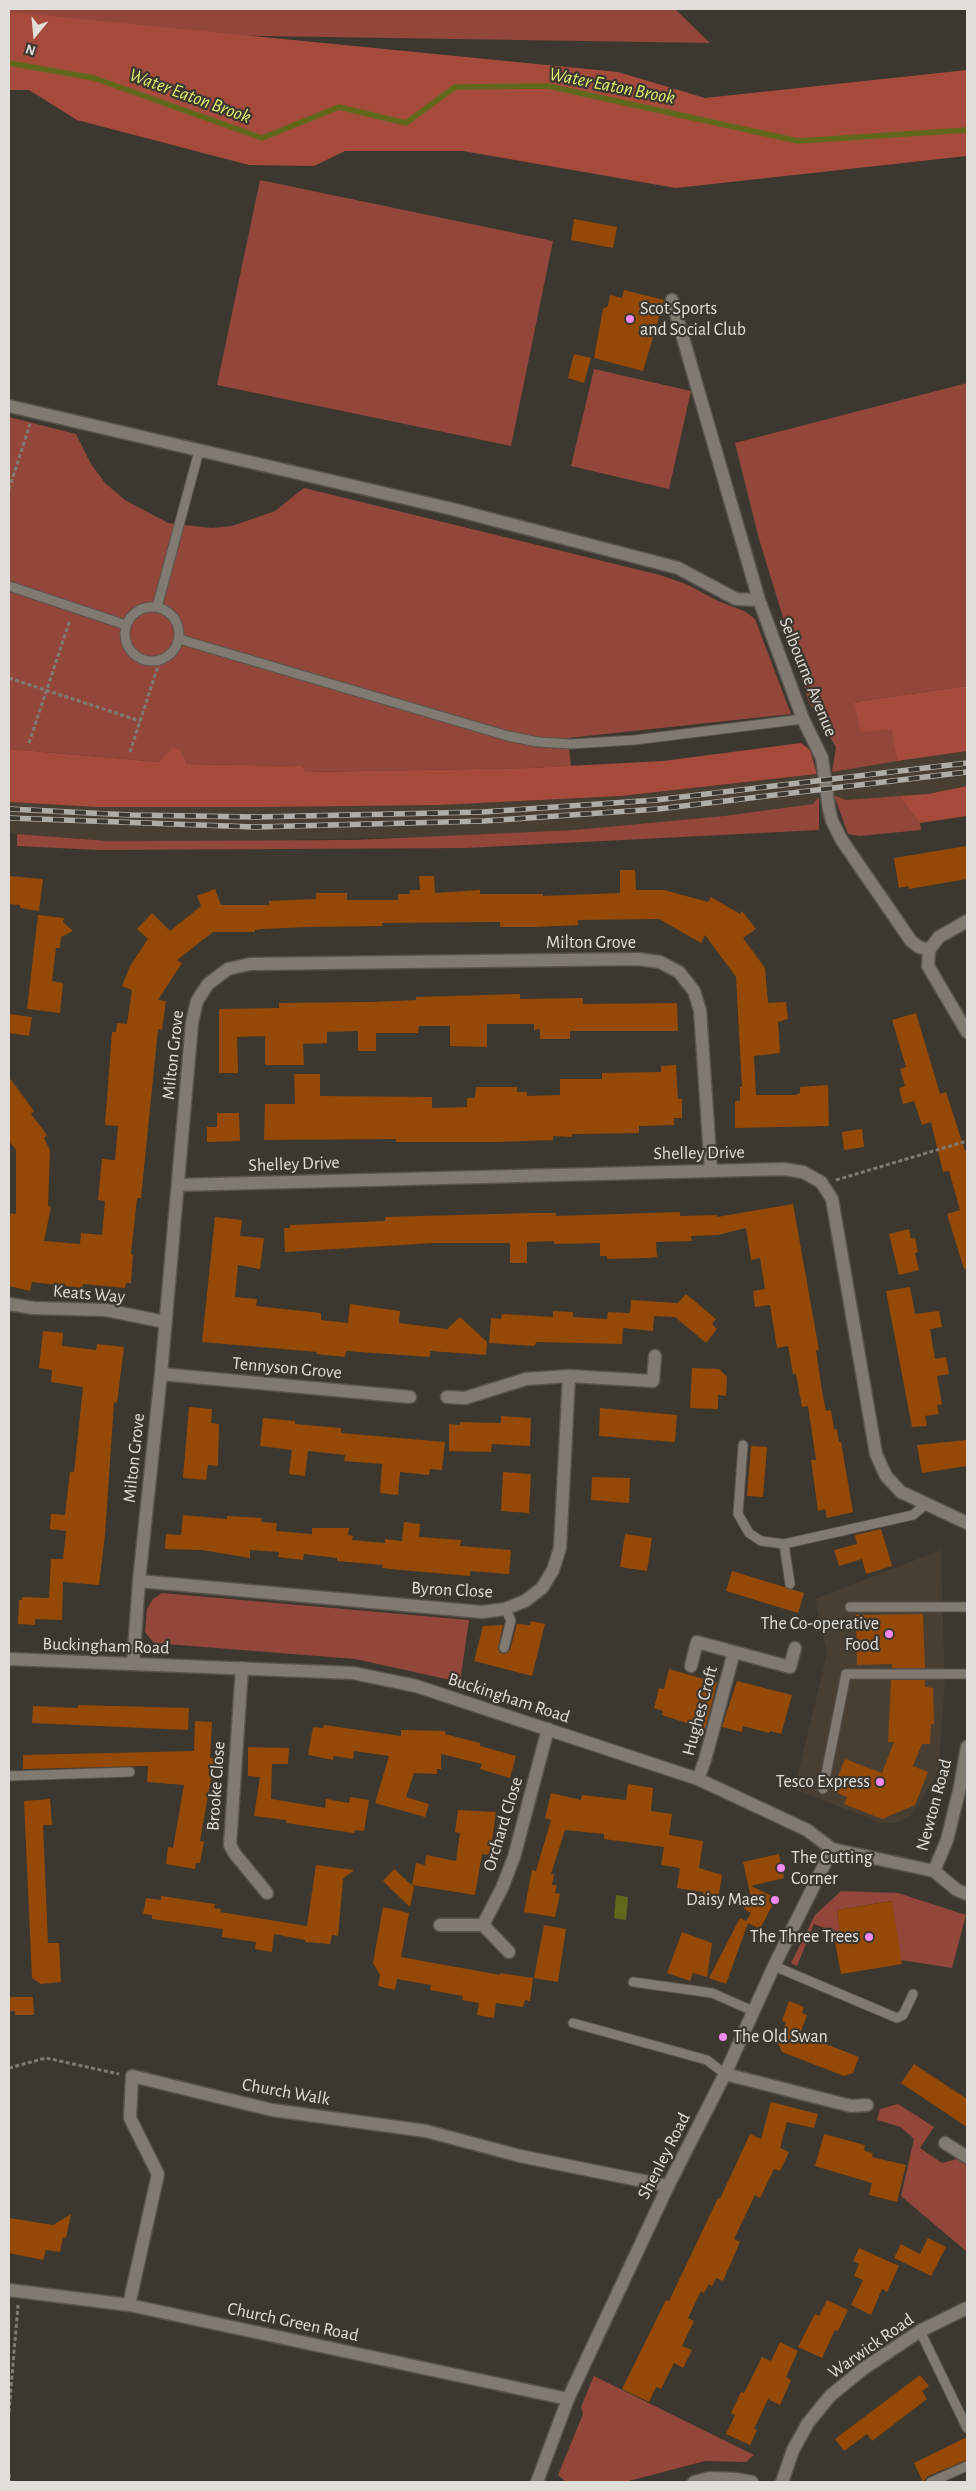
<!DOCTYPE html>
<style>
body{margin:0}
#map{position:relative;width:976px;height:2491px;overflow:hidden;background:#3c372f;font-family:"Alegreya Sans",sans-serif}
canvas{display:block}
.frame{position:absolute;inset:0;border:10px solid #e1ded9;pointer-events:none}
.north{position:absolute;left:10px;top:10px;width:50px;height:50px;-webkit-text-stroke:4px #3c372f;paint-order:stroke;rotate:197deg;font-size:14px;font-weight:700;line-height:20px;text-align:center;color:#e1ded9}
.north::after{content:'';display:block;margin:auto;width:18px;height:22px;background:#e1ded9;clip-path:polygon(50% 0,100% 100%,50% 72%,0 100%)}
</style>
<div id="map">
<canvas width="976" height="2491"></canvas>
<div class="frame"></div>
<div class="north">N</div>
</div>
<script>
const c = document.querySelector('canvas').getContext('2d');
c.lineJoin = 'round';
function fill(path, color) { c.fillStyle = color; c.fill(path, 'evenodd'); }
const shape = rows => new Path2D(rows.map(r => 'M' + r).join(''));
function strokePath(path, color, width, dash) { c.strokeStyle = color; c.lineWidth = width; c.lineCap = dash ? 'butt' : 'round'; c.setLineDash(dash || []); c.stroke(path); }
function drawText(font, color, halo, rows, align = 'center') {
  c.font = font + ' "Alegreya Sans",sans-serif'; c.lineWidth = 4.5; c.setLineDash([]); c.textBaseline = 'middle'; c.strokeStyle = halo; c.fillStyle = color; for (const [text, x, y, turn = 0] of rows) {
    c.save(); c.translate(x, y); c.rotate((+turn || 0) * Math.PI / 180); c.textAlign = isNaN(turn) ? turn : align; if (halo) c.strokeText(text, 0, 0); c.fillText(text, 0, 0); c.restore();
  }
}
const built = shape([
 [967,751,967,786,928,794,846,800,834,795,832,772,852,767],
 [817,774,819,797,814,804,724,816,575,830,426,837,284,840,108,841,9,833,9,802,97,807,180,807,440,805,621,796],
 [941,1550,945,1684,938,1773,917,1807,908,1818,895,1823,881,1823,794,1789,827,1654,815,1599]
]);
const green = shape([
 [9,9,675,9,710,43,9,32],
 [260,180,553,241,511,446,217,385],
 [594,369,691,391,669,489,571,466],
 [967,383,967,686,854,702,893,729,897,761,832,772,836,747,809,702,759,539,735,443],
 [9,417,76,434,91,464,105,483,125,500,168,523,211,528,232,526,275,511,304,488,660,575,686,584,718,601,744,611,755,619,791,714,568,738,571,766,530,768,306,772,302,766,187,764,181,751,159,762,9,749],
 [834,795,846,800,899,796,920,823,921,830,859,836,848,834],
 [819,797,819,830,466,848,99,850,17,846,17,834,108,841,354,840,575,830,724,816,813,804],
 [162,1593,469,1620,460,1682,355,1659,154,1643,145,1632,147,1609,153,1599],
 [841,1891,898,1893,966,1915,952,1968,901,1960,891,1901,837,1910,840,1934,814,1924,797,1966,791,1963,815,1915],
 [898,2104,934,2127,920,2148,942,2163,957,2159,967,2166,967,2252,901,2196,914,2139,901,2127,877,2120,880,2109],
 [594,2376,602,2380,754,2455,746,2462,705,2461,625,2482,566,2482,558,2475,583,2414,581,2407]
]);
const forest = shape([
 [9,12,618,72,705,98,967,70,967,156,676,188,463,151,345,151,314,166,249,165,77,120,29,90,9,90],
 [967,686,967,751,897,761,892,729,861,732,854,702],
 [801,743,810,750,817,774,621,796,439,805,264,807,97,807,9,802,9,749,159,762,173,747,181,751,187,764,302,766,306,772,530,768,663,761],
 [967,786,967,816,920,823,899,796,928,794]
]);
const water = shape([
 [616,1895,628,1897,626,1920,614,1918]
]);
const stream = shape([
 [9,63,94,78,262,138,339,107,406,123,455,87,548,86,798,141,967,130]
]);
const building = shape([
 [574,219,617,227,613,248,571,240],
 [624,290,664,300,643,371,594,358,603,309,608,306,610,295,622,298],
 [574,354,591,358,584,383,568,378],
 [967,846,967,879,909,889,908,886,899,888,894,858],
 [620,870,635,870,636,890,664,890,708,902,711,897,740,914,742,911,756,929,743,938,765,968,768,1003,786,1002,788,1019,778,1022,780,1053,754,1056,756,1095,795,1095,800,1093,800,1087,828,1085,829,1126,735,1128,735,1101,740,1101,740,1087,742,1087,736,977,705,935,701,943,659,919,578,920,578,925,536,927,500,927,500,922,382,923,383,926,308,927,263,929,255,930,255,932,213,932,177,960,182,963,158,1000,166,1001,162,1030,158,1029,141,1198,137,1198,131,1254,133,1255,131,1283,126,1283,125,1288,83,1284,83,1288,32,1282,30,1291,9,1286,9,1223,11,1213,16,1214,16,1150,9,1141,9,1077,34,1111,31,1114,47,1135,44,1138,50,1150,48,1206,51,1207,44,1241,80,1244,81,1233,102,1235,105,1201,98,1200,102,1159,115,1160,118,1126,105,1125,112,1032,116,1032,117,1023,127,1024,132,990,122,986,130,966,148,939,137,929,152,913,170,931,201,906,197,896,215,889,221,905,269,905,269,901,316,899,316,893,347,893,347,900,398,900,398,894,410,894,410,890,420,890,419,876,434,876,435,893,480,890,480,894,543,894,543,896,620,893],
 [9,876,43,879,39,911,20,908,20,905,9,904],
 [38,915,64,918,63,922,73,931,61,937,60,948,56,948,52,981,63,983,60,1013,27,1009],
 [520,994,520,999,583,998,583,1004,677,1003,678,1031,570,1031,570,1039,540,1039,540,1029,534,1030,534,1024,487,1024,487,1047,450,1046,450,1026,419,1026,418,1033,376,1033,376,1051,358,1051,358,1031,327,1032,327,1043,303,1044,304,1065,265,1065,265,1036,237,1037,238,1073,219,1073,219,1009,279,1008,279,1003,373,1002,416,1000,416,997],
 [916,1013,940,1094,946,1092,965,1151,967,1150,967,1268,964,1269,947,1214,960,1210,949,1171,943,1172,931,1122,922,1125,914,1101,903,1104,899,1088,905,1086,900,1069,906,1067,892,1020],
 [9,1014,32,1017,29,1036,9,1033],
 [676,1065,678,1099,682,1099,682,1118,674,1118,674,1125,639,1126,639,1133,572,1134,572,1137,553,1136,553,1140,496,1142,396,1142,396,1139,264,1140,265,1104,295,1104,294,1074,320,1074,320,1096,432,1097,432,1108,467,1107,467,1098,475,1098,476,1087,517,1087,517,1092,527,1092,527,1096,560,1095,560,1079,602,1079,602,1073,661,1072,661,1066],
 [217,1113,239,1113,240,1141,207,1142,207,1127,217,1127],
 [862,1129,864,1147,844,1150,842,1132],
 [793,1204,819,1350,816,1350,822,1391,826,1411,831,1410,834,1429,837,1429,839,1442,841,1442,853,1512,827,1518,825,1509,818,1511,811,1460,816,1460,808,1406,802,1407,796,1374,793,1374,788,1346,777,1348,770,1305,755,1307,753,1291,765,1289,760,1258,751,1260,746,1228,718,1235,691,1236,692,1241,656,1242,657,1257,647,1258,607,1259,607,1256,600,1256,600,1243,554,1244,554,1241,527,1242,527,1263,510,1263,510,1243,434,1243,285,1252,284,1228,290,1228,290,1225,385,1221,385,1217,532,1213,556,1213,556,1216,680,1212,680,1216,717,1215,717,1217],
 [215,1217,242,1220,240,1236,264,1238,260,1269,238,1265,235,1297,257,1299,256,1306,321,1313,321,1320,348,1323,350,1304,400,1311,399,1323,447,1329,460,1317,487,1342,486,1355,430,1351,430,1357,346,1351,345,1357,316,1354,317,1352,202,1342],
 [909,1229,911,1239,915,1238,918,1252,915,1253,919,1270,899,1275,889,1234],
 [910,1287,915,1314,939,1311,942,1327,930,1329,935,1359,946,1357,949,1374,937,1376,942,1404,937,1405,939,1414,925,1416,927,1426,912,1427,886,1291],
 [686,1294,716,1319,712,1324,717,1329,706,1343,675,1317,654,1316,653,1331,623,1328,622,1344,536,1342,535,1346,489,1343,491,1318,501,1319,502,1314,553,1317,553,1311,573,1312,573,1317,607,1319,608,1312,630,1313,631,1300,678,1303],
 [43,1331,63,1333,62,1346,96,1350,97,1344,124,1347,117,1403,114,1402,105,1535,99,1585,63,1582,62,1620,35,1619,35,1625,18,1624,19,1600,22,1600,22,1597,49,1598,51,1559,63,1559,66,1531,50,1529,51,1514,65,1515,70,1472,74,1472,83,1387,51,1382,52,1370,39,1368],
 [692,1368,719,1369,727,1377,726,1396,718,1395,718,1409,690,1408],
 [189,1407,212,1409,211,1423,219,1424,218,1466,208,1465,206,1480,183,1478],
 [600,1408,677,1415,675,1442,599,1436],
 [501,1416,531,1418,530,1446,492,1444,491,1452,449,1451,449,1424,460,1425,460,1422,501,1423],
 [263,1418,295,1421,295,1424,341,1428,341,1433,445,1442,442,1470,430,1469,429,1475,400,1472,398,1495,380,1493,382,1464,344,1461,345,1455,308,1451,305,1476,289,1474,292,1450,260,1446],
 [967,1440,967,1466,922,1473,917,1445],
 [751,1446,767,1447,763,1497,747,1496],
 [503,1472,531,1474,529,1513,501,1511],
 [592,1477,630,1478,629,1503,591,1500],
 [183,1515,227,1519,227,1516,262,1518,261,1522,277,1523,276,1531,312,1534,312,1528,349,1528,348,1535,353,1536,352,1540,385,1543,385,1539,402,1541,404,1522,420,1524,419,1537,461,1540,460,1546,511,1550,509,1574,470,1571,470,1576,400,1570,382,1568,383,1565,337,1561,337,1558,304,1554,303,1560,278,1557,279,1552,250,1550,250,1558,202,1550,165,1549,166,1534,181,1535],
 [881,1529,892,1566,866,1574,862,1559,839,1566,834,1550,857,1544,855,1535],
 [625,1534,652,1538,647,1571,620,1567],
 [732,1571,804,1593,798,1613,726,1591],
 [923,1614,925,1668,892,1668,892,1664,857,1665,856,1615],
 [531,1621,545,1624,532,1676,474,1661,483,1626,503,1625,498,1649,500,1653,505,1654,510,1650,517,1624,530,1625],
 [669,1669,717,1683,705,1729,662,1715,663,1711,654,1708,659,1688,664,1689],
 [891,1680,925,1680,925,1687,933,1688,934,1724,931,1724,930,1744,922,1744,913,1766,928,1772,915,1805,882,1819,844,1804,847,1797,832,1791,845,1759,882,1773,894,1742,888,1742],
 [737,1681,792,1695,781,1734,770,1731,769,1733,743,1726,742,1732,722,1727],
 [78,1705,189,1708,188,1730,32,1723,33,1706,78,1708],
 [195,1721,212,1722,210,1758,214,1758,213,1778,211,1778,200,1841,204,1842,200,1863,196,1863,195,1869,166,1864,168,1847,173,1848,184,1785,147,1782,148,1766,23,1769,23,1755,194,1751],
 [324,1725,401,1736,401,1730,445,1731,445,1734,480,1743,480,1746,516,1756,510,1778,480,1769,482,1764,441,1754,441,1769,437,1769,437,1774,414,1773,406,1797,429,1804,425,1817,375,1803,389,1756,354,1751,353,1759,334,1756,333,1760,308,1755,313,1727,323,1728],
 [248,1747,289,1748,288,1764,272,1764,271,1799,325,1808,326,1799,349,1803,350,1797,369,1800,364,1831,355,1830,354,1833,286,1823,286,1820,254,1816,260,1777,248,1776],
 [628,1784,653,1788,651,1811,672,1814,669,1835,703,1841,699,1868,722,1875,718,1900,702,1898,703,1892,677,1888,680,1868,661,1865,664,1847,604,1839,604,1834,565,1830,551,1874,554,1874,552,1885,557,1885,555,1893,560,1894,555,1917,524,1912,532,1870,536,1871,551,1820,545,1818,551,1793,581,1800,582,1795,626,1800],
 [50,1799,52,1825,43,1825,48,1943,59,1943,61,1982,41,1984,32,1978,24,1801],
 [458,1810,496,1812,490,1855,482,1854,475,1895,412,1885,416,1863,425,1865,426,1855,456,1861,460,1833,455,1832],
 [779,1854,784,1878,751,1886,776,1898,760,1929,748,1923,726,1984,709,1978,740,1918,746,1921,751,1913,744,1909,751,1897,743,1862],
 [316,1865,354,1870,343,1879,338,1936,332,1935,330,1944,305,1942,305,1940,274,1934,272,1952,255,1949,256,1942,222,1937,223,1929,152,1919,152,1915,143,1914,146,1898,161,1900,161,1896,215,1904,214,1908,221,1909,220,1912,307,1926],
 [394,1869,414,1887,410,1907,383,1881],
 [892,1901,902,1964,841,1974,835,1942,841,1941,837,1910],
 [383,1907,409,1913,401,1957,500,1975,500,1973,533,1978,530,2001,525,2000,523,2007,496,2003,494,2018,477,2015,479,2003,462,2000,463,1996,430,1990,431,1985,397,1979,395,1990,378,1986,380,1975,373,1963],
 [544,1925,566,1929,558,1982,534,1978],
 [682,1932,712,1943,707,1977,693,1973,690,1981,667,1973],
 [9,1997,33,1997,34,2015,15,2015,15,2011,9,2011],
 [789,2001,804,2007,802,2013,807,2015,800,2034,859,2057,853,2073,844,2076,782,2052,778,2043,786,2022,782,2021],
 [914,2064,967,2099,967,2127,901,2083],
 [771,2102,818,2114,814,2128,787,2122,780,2148,789,2152,780,2171,774,2169,760,2198,755,2195,734,2239,740,2242,723,2281,716,2278,712,2286,709,2284,704,2293,701,2291,688,2318,694,2321,682,2346,692,2350,683,2368,674,2363,661,2389,656,2387,649,2402,622,2389,666,2300,669,2301,718,2198,720,2199,750,2134,761,2139],
 [824,2134,865,2145,864,2151,873,2153,872,2157,906,2165,897,2202,869,2195,872,2183,815,2166],
 [71,2214,66,2238,63,2237,60,2252,46,2250,43,2260,9,2253,9,2218,53,2225],
 [928,2238,946,2247,931,2276,894,2258,901,2244,920,2254],
 [859,2248,899,2266,887,2292,882,2289,871,2315,851,2305,863,2280,854,2276,859,2264,853,2261],
 [827,2300,848,2310,838,2331,835,2330,822,2358,798,2347,815,2314,819,2316],
 [780,2342,798,2351,786,2377,791,2380,780,2405,768,2399,754,2429,757,2430,750,2445,726,2434,735,2415,731,2413,741,2392,744,2393,762,2357,771,2361],
 [920,2375,929,2386,922,2391,927,2399,872,2441,867,2434,844,2451,835,2439],
 [967,2437,967,2460,928,2476,923,2482,914,2463]
]);
const path = shape([
 [9,489,30,424],
 [9,678,140,721],
 [29,743,70,620],
 [130,752,160,660],
 [836,1180,967,1141],
 [9,2068,46,2058,119,2074],
 [9,2412,18,2305],
 [9,2474,10,2482]
]);
const lane = shape([
 [9,586,126,625],
 '125 634a27 27 0 1 1 54 0a27 27 0 1 1-54 0Z',
 [157,607,199,451],
 [179,639,508,736,538,742,571,744,634,740,803,719],
 [743,1445,738,1514,749,1533,761,1541,784,1544,913,1515,925,1505],
 [784,1544,790,1584],
 [850,1607,967,1607],
 [504,1648,511,1620,505,1609],
 [9,1776,130,1772],
 [823,1789,846,1674,967,1674],
 [774,1966,897,2018,903,2015,913,1994],
 [633,1982,712,1993,753,2011],
 [573,2023,707,2060,725,2074],
 [920,2331,967,2428],
 [931,2482,967,2466]
]);
const street = shape([
 [672,300,759,600,803,719,822,758,829,809,832,821,841,839,911,941,919,947,929,950],
 [9,406,452,509,678,568,736,599,759,600],
 [967,921,939,937,929,950,928,966,967,1032],
 [178,1185,784,1169,803,1172,821,1182,832,1199,876,1454,886,1476,901,1492,967,1523],
 [9,1304,33,1308,106,1310,165,1322],
 [161,1374,410,1397],
 [447,1397,465,1398,526,1379,569,1376,653,1381,655,1356],
 [139,1581,482,1612,505,1609,525,1601,542,1588,553,1570,560,1548,569,1376],
 [133,1664,139,1581,161,1374,192,1023,197,1001,208,984,228,969,250,964,638,959,660,962,679,972,694,991,700,1010,711,1170],
 [691,1666,697,1642,790,1667,795,1648],
 [242,1668,230,1845,235,1854,267,1893],
 [698,1779,705,1760,734,1652],
 [440,1925,483,1925,509,1952],
 [483,1925,502,1888,514,1857,548,1729],
 [725,2074,851,2106,867,2105],
 [945,2143,967,2157],
 [9,2290,129,2305,568,2399],
 [129,2305,158,2174,130,2118,132,2076,272,2110,426,2131,520,2156,668,2186],
 [694,2482,710,2478,736,2479,752,2482],
 [782,2482,793,2450,808,2423,830,2396,863,2369,920,2331,967,2308]
]);
const secondary = shape([
 [9,1659,353,1673,416,1686,698,1779,807,1830,832,1849,934,1871,957,1890,967,1894],
 [934,1871,947,1840,960,1787,967,1747],
 [537,2482,568,2399,668,2186,725,2074,774,1966,832,1849]
]);
const rail = shape([
 [9,809,131,815,256,817,483,812,656,800,967,763],
 [9,818,255,827,484,821,658,809,967,772]
]);
const markers = [
 [630,319,5,"#f489f0"],
 [889,1634,5,"#f489f0"],
 [880,1782,5,"#f489f0"],
 [781,1868,5,"#f489f0"],
 [775,1900,5,"#f489f0"],
 [869,1937,5,"#f489f0"],
 [723,2037,5,"#f489f0"]
];
const poiNames = [
 ["Scot Sports",640,309,"left"],
 ["and Social Club",640,330,"left"],
 ["The Co-operative",879,1624],
 ["Food",879,1645],
 ["Tesco Express",870,1782],
 ["The Cutting",791,1858,"left"],
 ["Corner",791,1879,"left"],
 ["Daisy Maes",765,1900],
 ["The Three Trees",859,1937],
 ["The Old Swan",733,2037,"left"]
];
const streetNames = [
 ["Selbourne Avenue",808,677,68],
 ["Milton Grove",591,943],
 ["Milton Grove",173,1055,-84],
 ["Shelley Drive",699,1153,-1],
 ["Shelley Drive",294,1164,-2],
 ["Keats Way",89,1294,5],
 ["Tennyson Grove",287,1368,5],
 ["Milton Grove",134,1458,-84],
 ["Byron Close",452,1590,3],
 ["Buckingham Road",106,1646,2],
 ["Buckingham Road",509,1698,18],
 ["Hughes Croft",700,1711,-75],
 ["Brooke Close",216,1786,-86],
 ["Newton Road",934,1805,-75],
 ["Orchard Close",503,1824,-73],
 ["Church Walk",286,2092,10],
 ["Shenley Road",664,2156,-63],
 ["Church Green Road",293,2322,12],
 ["Warwick Road",871,2346,-35]
];
const waterNames = [
 ["Water Eaton Brook",612,86,11],
 ["Water Eaton Brook",190,96,20]
];
fill(built, '#483e32');
fill(green, '#93473a');
fill(forest, '#a64b3c');
fill(water, '#60681c');
strokePath(stream, '#60681c', 5.5);
fill(building, '#954906');
strokePath(lane, '#58544d', 11);
strokePath(street, '#58544d', 15);
strokePath(secondary, '#58544d', 15);
strokePath(path, '#807b75', 3, [4, 2.5]);
strokePath(lane, '#807a71', 9);
strokePath(street, '#807a71', 12);
strokePath(secondary, '#807a71', 12);
strokePath(rail, '#b0ada7', 5.5);
strokePath(rail, '#3c372f', 4, [11]);
for (const [x, y, r, color] of markers) { const dot = new Path2D(); dot.arc(x, y, r, 0, 2 * Math.PI); c.fillStyle = color; c.fill(dot); strokePath(dot, '#3c372f', 2); }
drawText('18px', '#e1ded9', '#3c372f', poiNames, 'right');
drawText('18px', '#e1ded9', '#3c372f', streetNames);
drawText('italic 19px', '#e0ef6f', '#3c372f', waterNames);
</script>
